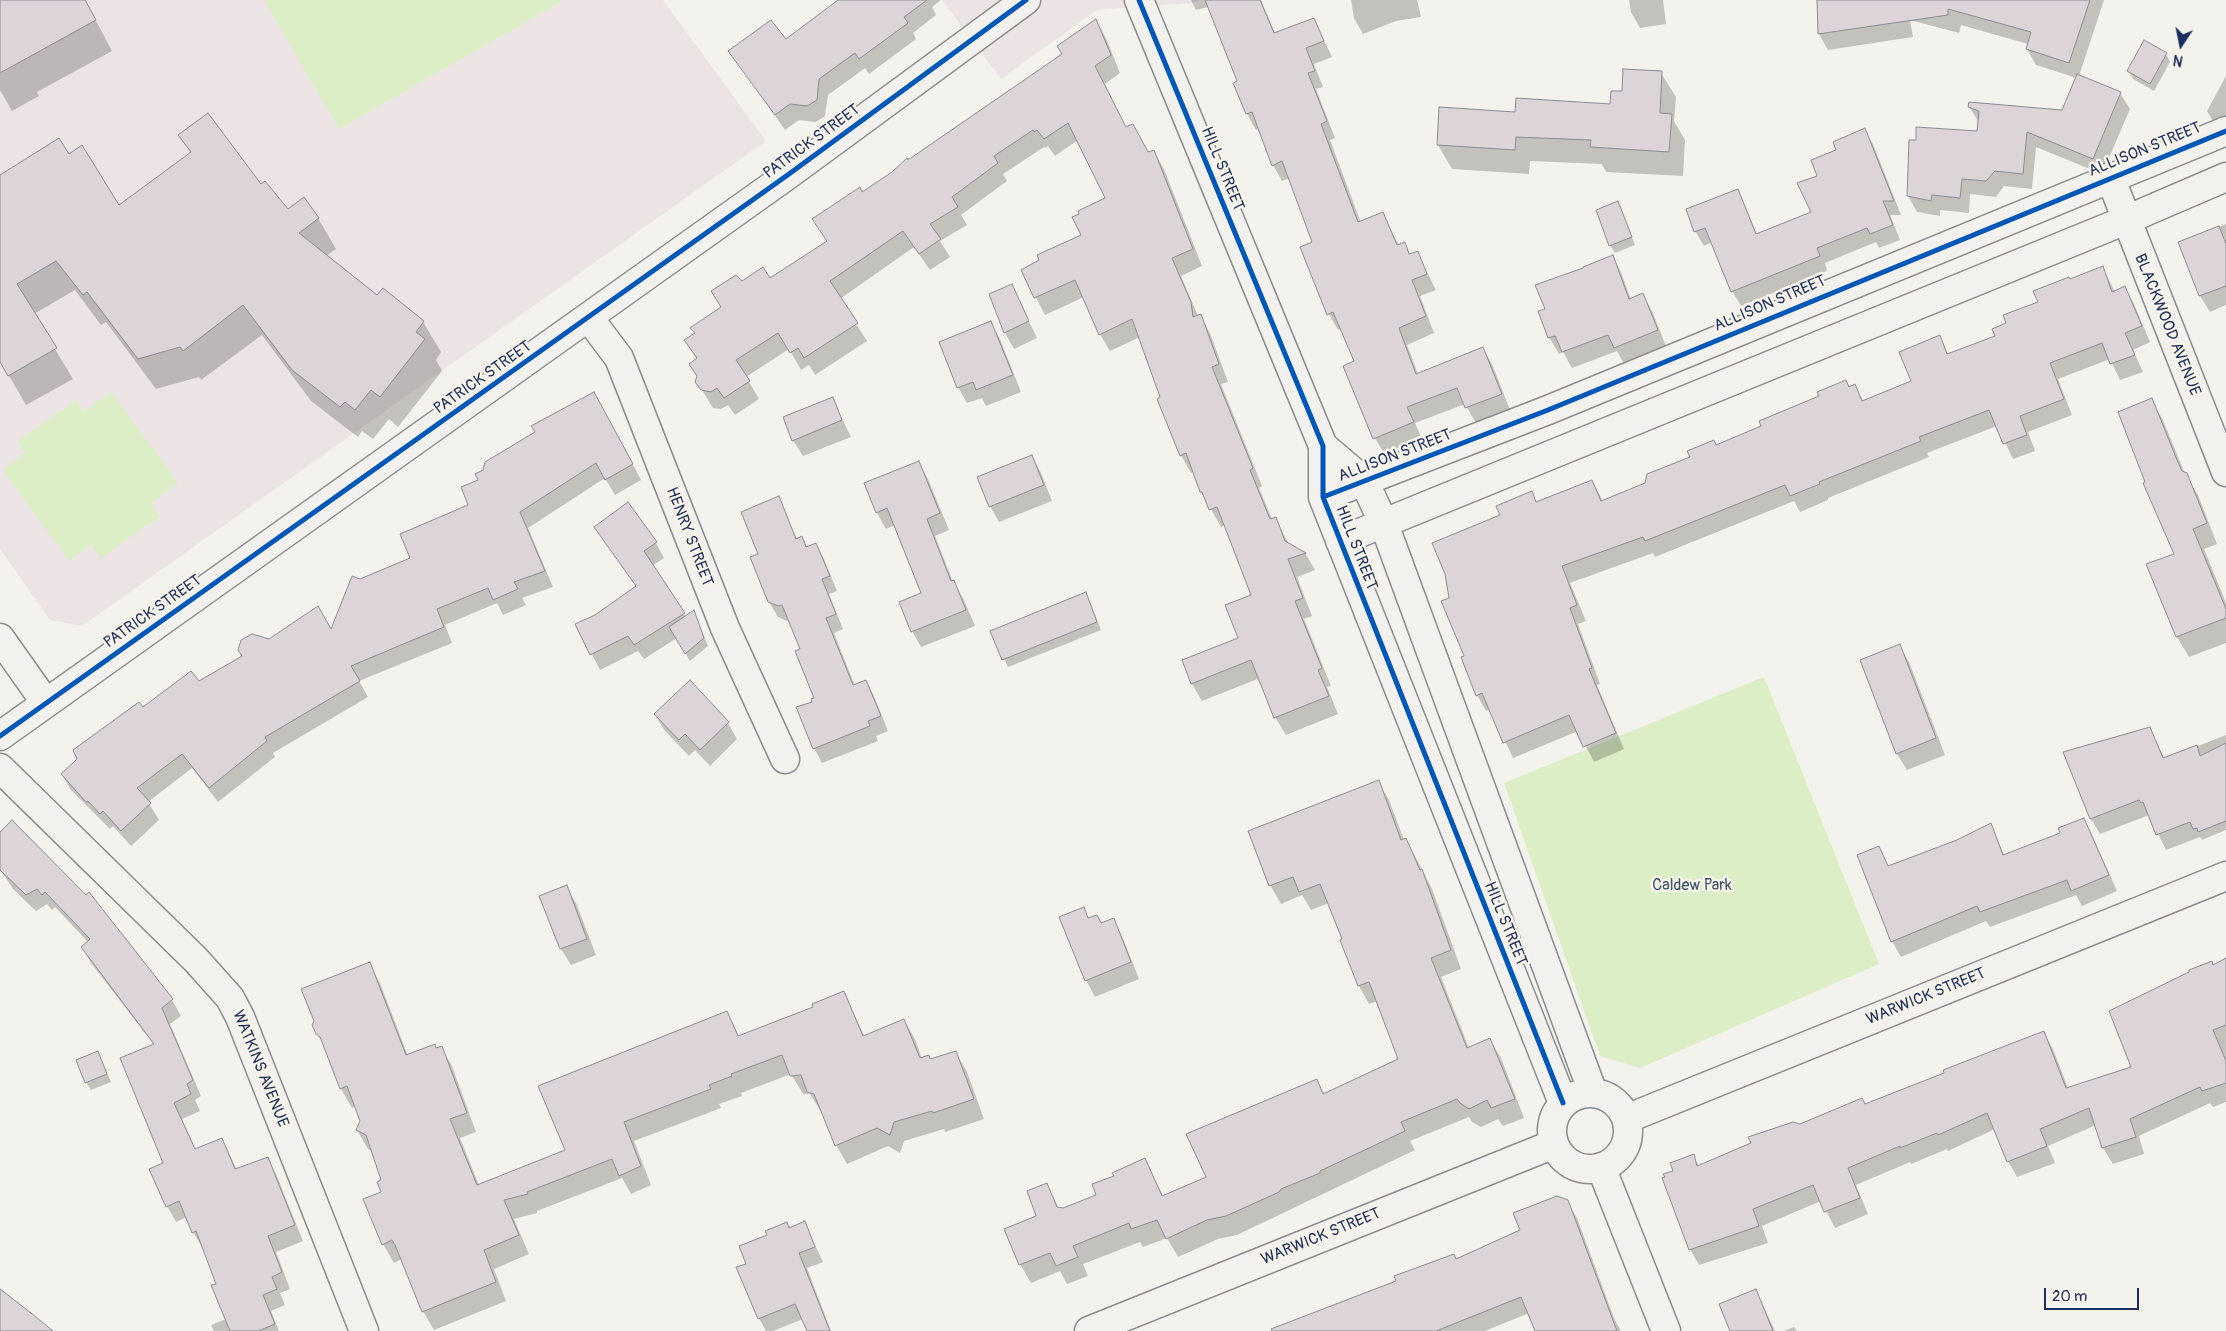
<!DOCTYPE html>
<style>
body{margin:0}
#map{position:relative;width:2226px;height:1331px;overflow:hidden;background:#f4f2ec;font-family:Pangolin,sans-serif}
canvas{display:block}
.north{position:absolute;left:2156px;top:20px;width:50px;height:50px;-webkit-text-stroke:4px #f7f3e8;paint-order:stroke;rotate:191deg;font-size:14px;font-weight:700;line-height:20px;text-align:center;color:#1b2f5e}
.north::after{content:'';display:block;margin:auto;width:18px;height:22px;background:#1b2f5e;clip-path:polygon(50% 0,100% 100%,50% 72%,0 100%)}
.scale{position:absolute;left:2044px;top:1288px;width:95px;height:22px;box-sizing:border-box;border:2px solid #1b2f5e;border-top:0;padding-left:6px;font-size:15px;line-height:18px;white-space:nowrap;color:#1b2f5e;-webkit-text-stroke:4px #f7f3e8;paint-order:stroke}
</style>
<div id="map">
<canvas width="2226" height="1331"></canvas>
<div class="north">N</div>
<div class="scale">20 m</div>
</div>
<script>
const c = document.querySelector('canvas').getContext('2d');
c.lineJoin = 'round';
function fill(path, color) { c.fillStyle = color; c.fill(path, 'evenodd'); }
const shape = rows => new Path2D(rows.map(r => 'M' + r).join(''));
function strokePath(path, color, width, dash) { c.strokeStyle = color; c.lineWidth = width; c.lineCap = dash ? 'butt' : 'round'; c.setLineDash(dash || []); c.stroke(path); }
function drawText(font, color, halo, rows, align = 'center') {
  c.font = font + ' Pangolin,sans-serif'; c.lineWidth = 5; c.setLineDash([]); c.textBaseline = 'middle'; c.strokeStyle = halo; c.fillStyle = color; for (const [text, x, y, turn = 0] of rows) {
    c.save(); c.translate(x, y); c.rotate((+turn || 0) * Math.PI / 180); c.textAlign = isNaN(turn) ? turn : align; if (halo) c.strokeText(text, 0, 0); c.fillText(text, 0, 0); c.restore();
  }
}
const built = shape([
 [0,0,663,0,766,141,82,626,50,620,0,549],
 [942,0,1201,0,1192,3,1097,10,1001,79]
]);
const green = shape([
 [264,0,560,0,561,2,339,129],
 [111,392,178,483,151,503,160,516,101,558,91,545,69,561,3,470,25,453,18,441,76,400,84,412],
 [1764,677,1879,964,1640,1068,1600,1056,1504,783]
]);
const shadow = shape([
 [0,0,85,0,112,51,37,92,39,96,12,111,0,90],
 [840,0,941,0,932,7,936,15,913,33,916,39,869,74,865,68,828,95,825,116,816,122,799,120,785,130,730,51,785,41],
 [1191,0,1261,0,1275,33,1314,19,1332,57,1314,64,1323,87,1316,89,1335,138,1330,140,1361,223,1382,213,1399,245,1404,243,1411,255,1417,252,1436,290,1420,296,1434,333,1407,345,1418,374,1483,348,1492,364,1510,410,1476,423,1465,404,1415,423,1422,439,1384,454,1375,438,1355,362,1341,329,1338,330,1329,314,1301,248,1314,242,1290,178,1282,181,1273,165,1259,129,1256,130,1247,114,1235,83,1238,82,1208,7,1196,10],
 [1351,0,1417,0,1421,17,1396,21,1363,34,1354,18],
 [1629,0,1663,0,1666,24,1640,28,1631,12],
 [1818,0,2104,0,2079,76,2120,93,2130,109,2102,174,2036,147,2032,189,2004,186,1996,197,1970,194,1969,213,1940,210,1940,216,1917,212,1908,196,1978,132,1979,123,1969,106,2063,111,2077,78,2036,65,2027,49,2028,44,1961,25,1959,33,1910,20,1913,37,1828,50,1819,34],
 [1096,20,1106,38,1120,73,1105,84,1126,128,1148,154,1154,152,1164,169,1202,266,1181,276,1198,316,1200,315,1210,333,1228,382,1221,384,1262,486,1259,488,1272,519,1275,518,1289,544,1305,553,1315,570,1297,577,1312,616,1304,619,1331,686,1327,687,1338,714,1286,735,1275,717,1260,678,1202,701,1192,684,1183,661,1239,639,1252,596,1225,525,1221,527,1201,492,1194,471,1191,473,1181,455,1140,337,1110,351,1100,334,1084,297,1045,315,1022,270,1083,236,1107,199,1078,140,1055,156,1048,146,1045,148,1044,147,1003,174,1007,181,961,215,967,225,940,241,950,257,930,270,914,247,840,299,867,341,815,375,809,365,801,370,789,349,746,377,759,399,735,415,728,405,721,409,713,408,697,382,698,360,686,340,695,334,692,328,722,308,742,282,770,279,827,242,814,220,862,194,1063,55],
 [2166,54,2170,62,2154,91,2133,79,2129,71],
 [1661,73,1676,97,1674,121,1685,140,1683,176,1606,172,1602,164,1530,161,1529,174,1452,169,1438,145,1516,113,1611,105],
 [2226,76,2226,122,2216,126,2207,111],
 [1864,130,1873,144,1901,215,1890,215,1900,240,1879,248,1876,242,1825,263,1827,271,1741,306,1732,291,1712,242,1704,246,1695,231,1737,191,1745,205,1757,235,1812,213,1818,176,1838,150],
 [180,135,260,186,288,210,318,218,336,249,326,256,378,297,383,290,423,322,441,352,436,360,442,371,398,427,389,419,373,439,362,431,358,437,311,401,262,335,201,380,199,377,156,389,106,322,101,325,75,290,34,314,73,379,26,405,0,360,0,177,68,156,119,207,191,154],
 [1622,211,1635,245,1615,253,1610,245],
 [2226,224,2226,305,2210,312,2200,296,2179,243],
 [1612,256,1621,272,1631,300,1643,295,1652,311,1666,346,1624,364,1617,351,1572,368,1563,352,1559,354,1549,337,1546,310,1585,269],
 [2102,267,2115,292,2125,288,2134,304,2150,342,2133,350,2143,372,2120,380,2110,359,2058,379,2072,415,2028,432,2035,451,2013,459,1997,426,1927,453,1929,457,1828,498,1828,500,1800,512,1794,501,1655,557,1653,553,1570,583,1586,621,1578,624,1600,684,1597,685,1624,749,1594,762,1578,731,1513,758,1490,709,1486,711,1477,695,1451,599,1501,516,1531,492,1537,503,1592,481,1603,501,1646,484,1691,457,1714,441,1717,446,1855,386,1864,402,1912,381,1939,337,1949,355,1997,336,2008,324,2070,281],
 [1011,285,1037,338,1014,349,1005,333,991,295],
 [991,323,1000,339,1021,392,986,406,982,398,967,403,958,387],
 [832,398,851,437,803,456,793,440],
 [2151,400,2163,420,2185,474,2198,495,2217,544,2204,549,2226,603,2226,643,2189,657,2177,637,2148,565,2175,554],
 [603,409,641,480,615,495,605,478,528,528,553,587,522,598,526,605,503,615,497,603,445,625,452,643,359,681,368,697,273,753,275,757,218,802,192,768,148,802,159,820,131,846,113,826,110,829,71,790,62,775,142,709,199,683,269,640,331,631,360,580,412,559,469,505,480,481],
 [1032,456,1041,473,1052,501,999,522,990,506],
 [919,463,928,479,949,530,935,536,953,582,963,598,975,626,921,647,912,631,922,594,895,525,886,529,877,513],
 [778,498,797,539,801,538,807,547,816,544,824,559,837,591,829,594,843,629,834,633,855,686,866,681,874,696,888,731,876,736,878,741,822,763,814,748,813,702,815,698,802,649,789,620,787,621,778,617,769,602,760,555],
 [596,527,656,543,664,558,652,566,686,617,694,612,708,646,690,661,677,638,644,659,638,651,600,670,577,625,596,616,637,588],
 [1090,602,1101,630,1008,667,992,631],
 [1899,646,1909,662,1945,755,1907,770,1897,754,1861,661],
 [655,715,728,723,737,739,710,766,695,750,689,756,665,731],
 [2149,728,2165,759,2226,735,2226,830,2202,840,2200,837,2166,850,2149,815,2100,834,2091,819,2065,753],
 [1378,782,1389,800,1404,840,1406,839,1416,858,1432,889,1461,969,1441,977,1469,1048,1490,1040,1501,1058,1524,1118,1503,1126,1498,1119,1481,1127,1472,1122,1469,1117,1410,1141,1415,1150,1237,1235,1218,1239,1178,1257,1167,1238,1143,1247,1140,1242,1083,1264,1088,1276,1067,1284,1060,1271,1031,1283,1020,1264,1038,1216,1046,1185,1059,1208,1064,1209,1098,1196,1115,1177,1144,1159,1164,1197,1207,1178,1316,1081,1324,1094,1399,1060,1378,1001,1369,1004,1359,986,1344,940,1329,903,1311,910,1302,895,1281,904,1270,885],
 [2083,819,2092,835,2117,891,2082,906,2076,895,1990,927,1986,921,1901,957,1892,941,1858,856,1878,848,1889,867,1957,841,1990,825,2005,856,2062,833],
 [0,834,86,896,89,894,172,1000,181,1016,170,1024,201,1096,195,1100,200,1111,182,1119,196,1150,222,1139,237,1170,267,1159,276,1174,303,1241,276,1252,290,1289,280,1293,285,1305,271,1311,279,1331,214,1331,211,1325,226,1319,217,1284,203,1248,193,1232,187,1217,176,1222,167,1206,154,1045,91,963,82,947,88,942,55,907,52,910,47,904,36,911,13,889,0,869],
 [566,887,576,903,596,955,571,965,561,949,541,896],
 [1083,909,1089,919,1101,924,1113,920,1122,936,1139,979,1095,997,1086,980],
 [2226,960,2226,1102,2213,1107,2210,1103,2139,1136,2144,1154,2113,1164,2103,1148,2096,1125,2048,1146,2055,1163,2017,1177,2008,1161,1995,1129,1948,1151,1947,1149,1911,1164,1910,1162,1856,1185,1868,1214,1835,1228,1821,1201,1762,1226,1768,1243,1699,1265,1690,1249,1674,1171,1693,1156,1699,1166,1800,1126,1865,1105,1946,1074,2044,1033,2053,1049,2068,1088,2132,1068,2213,966],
 [369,964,380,983,408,1056,441,1047,452,1066,476,1132,460,1138,479,1185,566,1150,727,1013,739,1036,814,1007,843,992,865,1037,904,1020,915,1039,922,1059,930,1061,956,1053,967,1072,984,1119,945,1132,944,1129,904,1141,900,1153,888,1146,847,1164,836,1145,822,1111,820,1110,810,1094,803,1094,791,1074,741,1093,742,1096,719,1104,721,1108,634,1141,651,1185,631,1194,622,1178,537,1211,537,1213,514,1219,529,1254,494,1269,506,1301,434,1330,423,1311,402,1259,394,1263,383,1244,383,1181,372,1151,368,1149,357,1130,362,1121,356,1106,352,1108,341,1089,326,1049,317,1033],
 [98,1053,111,1082,91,1090,86,1082],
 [1567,1201,1577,1218,1614,1318,1621,1331,1538,1331,1529,1313,1485,1331,1319,1331,1456,1260,1521,1230],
 [804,1222,823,1262,807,1268,831,1331,809,1331,803,1319,773,1331,766,1331,759,1318,748,1264,768,1236],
 [1756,1290,1775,1331,1731,1331],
 [1794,1327,1797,1331,1784,1331]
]);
const building = shape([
 [0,0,85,0,96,20,0,73,0,0],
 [838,0,927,0,904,17,908,23,859,59,855,53,819,79,817,100,807,106,790,104,775,115,728,51,771,20,786,39,838,0],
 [1205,0,1260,0,1274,33,1314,18,1324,41,1306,48,1315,71,1308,73,1327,121,1321,124,1358,222,1383,212,1397,245,1405,242,1409,254,1418,251,1427,274,1412,280,1426,316,1399,328,1416,374,1483,347,1502,394,1465,408,1457,388,1407,407,1414,422,1373,439,1343,366,1354,361,1333,312,1327,315,1300,247,1312,242,1282,161,1272,166,1252,112,1246,114,1233,83,1237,81,1205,0],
 [1817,0,2090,0,2069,63,2026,49,2031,32,1948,9,1948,15,1818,34,1817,0],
 [1096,19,1111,55,1095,66,1126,127,1133,124,1148,152,1154,150,1193,249,1172,258,1191,302,1193,317,1201,314,1219,364,1212,367,1253,468,1250,470,1270,519,1276,517,1285,541,1306,553,1288,559,1303,598,1295,601,1322,668,1318,670,1329,696,1274,718,1251,660,1191,684,1182,660,1238,638,1225,605,1251,595,1217,507,1209,510,1202,492,1200,492,1186,453,1180,456,1157,399,1160,397,1132,319,1099,335,1075,280,1034,298,1021,270,1039,260,1037,255,1081,235,1072,217,1079,214,1078,211,1105,198,1068,123,1044,139,1037,130,1034,132,1033,130,994,156,998,163,952,197,958,207,930,224,941,239,919,254,903,231,830,281,858,323,804,358,798,348,790,353,778,333,736,360,750,381,724,398,717,388,711,392,701,390,695,382,697,376,689,364,697,358,684,340,695,333,690,328,721,307,711,291,736,275,742,281,763,267,770,278,827,241,812,219,860,187,862,192,892,172,907,158,908,160,1062,54,1057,46,1096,19],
 [2144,40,2167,53,2150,84,2127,71,2144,40],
 [1623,69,1662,71,1660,113,1672,114,1669,152,1590,147,1591,140,1516,137,1515,150,1437,145,1439,107,1515,112,1516,98,1610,104,1611,91,1622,91,1623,69],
 [2077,74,2121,92,2093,159,2027,132,2023,174,1995,171,1986,181,1962,179,1960,198,1932,195,1931,201,1907,196,1909,140,1916,140,1916,127,1977,131,1979,111,1968,107,1969,102,2062,110,2077,74],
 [208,113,261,184,265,181,288,209,304,197,319,218,299,233,377,295,383,288,424,321,416,332,425,339,380,397,371,390,355,410,345,402,340,407,292,370,243,305,183,351,180,347,138,359,87,292,83,295,56,261,17,284,57,348,8,376,0,362,0,175,59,138,69,154,82,145,119,205,191,152,178,135,208,113],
 [1865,128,1894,201,1883,201,1893,225,1870,234,1867,228,1817,248,1820,256,1731,292,1705,228,1694,232,1686,209,1738,189,1756,234,1811,212,1797,183,1817,176,1811,160,1836,150,1833,142,1865,128],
 [1618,201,1632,237,1609,246,1596,210,1618,201],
 [2219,226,2226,244,2226,286,2199,296,2178,242,2219,226],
 [1613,255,1629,299,1643,293,1658,330,1614,348,1608,335,1562,352,1555,336,1548,338,1538,311,1545,309,1535,285,1583,268,1583,267,1613,255],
 [2103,266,2112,292,2125,286,2142,326,2125,333,2135,355,2110,364,2102,343,2050,363,2064,399,2020,416,2027,435,2003,444,1989,410,1919,437,1921,441,1819,482,1820,484,1790,496,1785,485,1645,541,1643,537,1562,566,1577,605,1570,608,1592,668,1589,669,1616,733,1583,747,1569,715,1503,743,1482,693,1476,696,1461,657,1464,656,1441,601,1449,598,1445,574,1432,543,1500,515,1496,506,1532,491,1536,502,1592,480,1601,501,1645,483,1647,474,1690,457,1687,451,1714,440,1716,445,1761,426,1759,421,1819,396,1817,392,1846,380,1849,387,1855,384,1862,401,1911,381,1899,352,1940,335,1947,354,1995,336,1992,329,2006,323,2003,315,2038,302,2033,291,2069,277,2070,279,2103,266],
 [1012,284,1029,321,1004,333,989,294,1012,284],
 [991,321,1013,375,976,390,973,382,957,388,939,342,991,321],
 [594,392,633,464,605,480,596,463,520,512,545,571,514,582,518,589,493,600,488,588,437,609,444,627,351,666,360,681,265,737,267,741,209,788,182,754,137,788,151,803,121,831,103,811,100,814,88,801,86,802,61,774,77,759,73,750,139,702,143,707,191,671,199,681,242,656,238,650,241,640,252,634,269,639,318,606,331,629,352,576,360,579,410,558,400,534,468,505,461,487,478,480,475,474,483,470,485,462,535,432,531,426,594,392],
 [833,397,842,420,792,441,783,417,833,397],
 [2152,398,2177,460,2182,471,2187,473,2207,523,2193,529,2226,609,2226,618,2176,637,2146,564,2174,554,2143,483,2145,482,2118,412,2152,398],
 [1032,455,1044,485,989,507,977,477,1032,455],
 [919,461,940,513,927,519,951,581,954,580,966,610,911,632,899,602,921,593,887,508,876,513,864,483,919,461],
 [779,496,796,539,802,536,806,547,816,543,830,576,822,579,836,614,826,618,853,685,866,680,881,716,868,721,870,726,813,749,796,707,812,702,811,699,814,698,795,651,800,649,782,605,778,606,768,602,750,557,758,554,741,512,779,496],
 [628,502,657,542,644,551,685,613,634,645,628,636,590,655,575,624,595,615,636,586,594,527,628,502],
 [1086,592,1097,622,1002,660,990,631,1086,592],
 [694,610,704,638,685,654,669,627,694,610],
 [1900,644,1936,738,1896,754,1860,660,1900,644],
 [690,680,729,722,700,750,685,734,679,740,654,714,690,680],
 [2150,727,2163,758,2197,745,2200,756,2226,743,2226,821,2198,832,2197,828,2193,829,2190,822,2156,835,2143,802,2141,803,2139,800,2090,819,2063,752,2150,727],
 [1379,780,1401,840,1406,838,1420,870,1422,869,1451,950,1431,958,1467,1048,1490,1038,1515,1099,1491,1108,1487,1100,1469,1109,1460,1103,1457,1099,1401,1122,1405,1131,1320,1171,1320,1173,1281,1189,1279,1192,1226,1216,1207,1220,1166,1239,1157,1220,1131,1229,1129,1223,1073,1246,1078,1257,1056,1266,1050,1253,1019,1265,1004,1229,1036,1216,1027,1191,1047,1183,1057,1207,1063,1208,1096,1195,1092,1184,1114,1176,1112,1173,1145,1158,1162,1196,1206,1177,1186,1134,1317,1079,1323,1094,1398,1059,1369,982,1358,986,1340,940,1342,939,1320,884,1299,892,1293,877,1269,886,1248,831,1379,780],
 [2084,818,2109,875,2071,891,2067,880,1980,912,1977,906,1891,942,1857,855,1879,846,1888,866,1957,840,1991,823,2003,855,2060,833,2058,828,2084,818],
 [12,820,86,895,89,892,173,999,162,1008,193,1080,187,1084,191,1094,174,1103,195,1149,222,1138,235,1169,268,1157,295,1225,268,1236,282,1272,272,1277,277,1289,263,1295,275,1324,258,1331,230,1331,211,1285,216,1284,196,1231,192,1233,179,1201,166,1207,149,1169,163,1163,120,1058,154,1044,81,947,90,939,45,892,42,895,37,889,26,895,0,870,0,832,12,820],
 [567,885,587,939,560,949,539,896,567,885],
 [1084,907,1088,918,1097,915,1101,923,1114,918,1131,962,1085,981,1059,917,1084,907],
 [2226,958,2226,1025,2213,1030,2226,1061,2226,1083,2202,1091,2200,1087,2130,1119,2136,1137,2102,1148,2089,1108,2040,1129,2047,1146,2007,1162,1987,1113,1938,1135,1937,1133,1900,1148,1900,1146,1848,1168,1860,1198,1824,1212,1813,1185,1753,1209,1759,1226,1689,1250,1662,1178,1665,1177,1663,1174,1673,1171,1670,1163,1694,1154,1697,1166,1751,1143,1748,1137,1793,1122,1800,1124,1862,1098,1865,1104,1944,1073,1943,1070,2044,1031,2066,1088,2131,1067,2109,1011,2189,972,2189,970,2212,961,2213,965,2226,958],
 [370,962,406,1055,435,1044,436,1048,442,1046,467,1113,450,1119,477,1185,565,1150,538,1086,727,1011,738,1036,813,1007,812,1004,844,991,863,1036,904,1019,920,1058,929,1055,930,1059,956,1051,974,1099,933,1113,932,1111,894,1122,890,1135,877,1128,835,1146,814,1094,807,1092,801,1075,790,1076,782,1055,731,1074,732,1076,709,1085,711,1089,624,1122,641,1166,619,1176,612,1159,527,1192,528,1194,504,1200,519,1235,484,1250,496,1282,422,1312,395,1245,392,1240,382,1245,363,1199,381,1192,377,1182,381,1180,366,1135,356,1130,360,1121,347,1086,340,1089,320,1037,316,1034,312,1025,314,1021,301,989,370,962],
 [98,1051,107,1074,85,1083,76,1060,98,1051],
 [1557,1196,1568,1200,1617,1331,1535,1331,1521,1297,1436,1331,1272,1331,1271,1329,1396,1281,1394,1276,1454,1254,1456,1259,1520,1230,1513,1213,1557,1196],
 [805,1221,815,1247,799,1253,830,1331,807,1331,795,1304,758,1319,736,1267,746,1264,739,1246,767,1235,765,1231,787,1222,789,1228,805,1221],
 [0,1289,31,1313,53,1331,0,1331,0,1289],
 [1756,1289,1773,1331,1730,1331,1719,1304,1756,1289]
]);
const minor = shape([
 [1139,0,1323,446,1323,497,1563,1103],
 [2110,177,2226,472],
 [589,318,619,358,725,628,785,759],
 [1323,446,1364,481,1384,524,1593,1093],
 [1323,497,1548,410,2226,131],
 [1340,541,2126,220,2226,177],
 [0,638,46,703],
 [0,736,789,174,1026,0],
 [0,768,196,960,230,998,240,1017,364,1331],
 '1552 1131a38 38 0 1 1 76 0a38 38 0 1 1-76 0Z',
 [1626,1119,2226,876],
 [1601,1167,1666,1331],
 [1089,1331,1554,1144]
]);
const cycleway = shape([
 [1139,0,1323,446,1323,497,1563,1103],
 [1323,497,1548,410,2226,131],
 [0,736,789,174,1026,0]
]);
const streetNames = [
 ["PATRICK STREET",812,142,-36],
 ["ALLISON STREET",2145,150,-22],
 ["HILL STREET",1222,169,68],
 ["ALLISON STREET",1770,304,-23],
 ["BLACKWOOD AVENUE",2167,325,68],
 ["PATRICK STREET",483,378,-35],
 ["ALLISON STREET",1395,456,-21],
 ["HENRY STREET",689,537,69],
 ["HILL STREET",1356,548,69],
 ["PATRICK STREET",153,612,-35],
 ["HILL STREET",1505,924,68],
 ["WARWICK STREET",1926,997,-22],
 ["WATKINS AVENUE",260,1069,68],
 ["WARWICK STREET",1321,1237,-22]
];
const parkNames = [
 ["Caldew Park",1692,886]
];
fill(built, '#ece4e4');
fill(green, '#dbeec5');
fill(shadow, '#0003');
fill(building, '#dcd4d9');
strokePath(building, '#898c92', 1);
strokePath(minor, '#898c92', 31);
strokePath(minor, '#f2f1ed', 28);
strokePath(cycleway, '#0057b8', 5);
drawText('16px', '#1b2f5e', '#f7f3e8', streetNames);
drawText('16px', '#3d556c', '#f7f3e8', parkNames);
</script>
